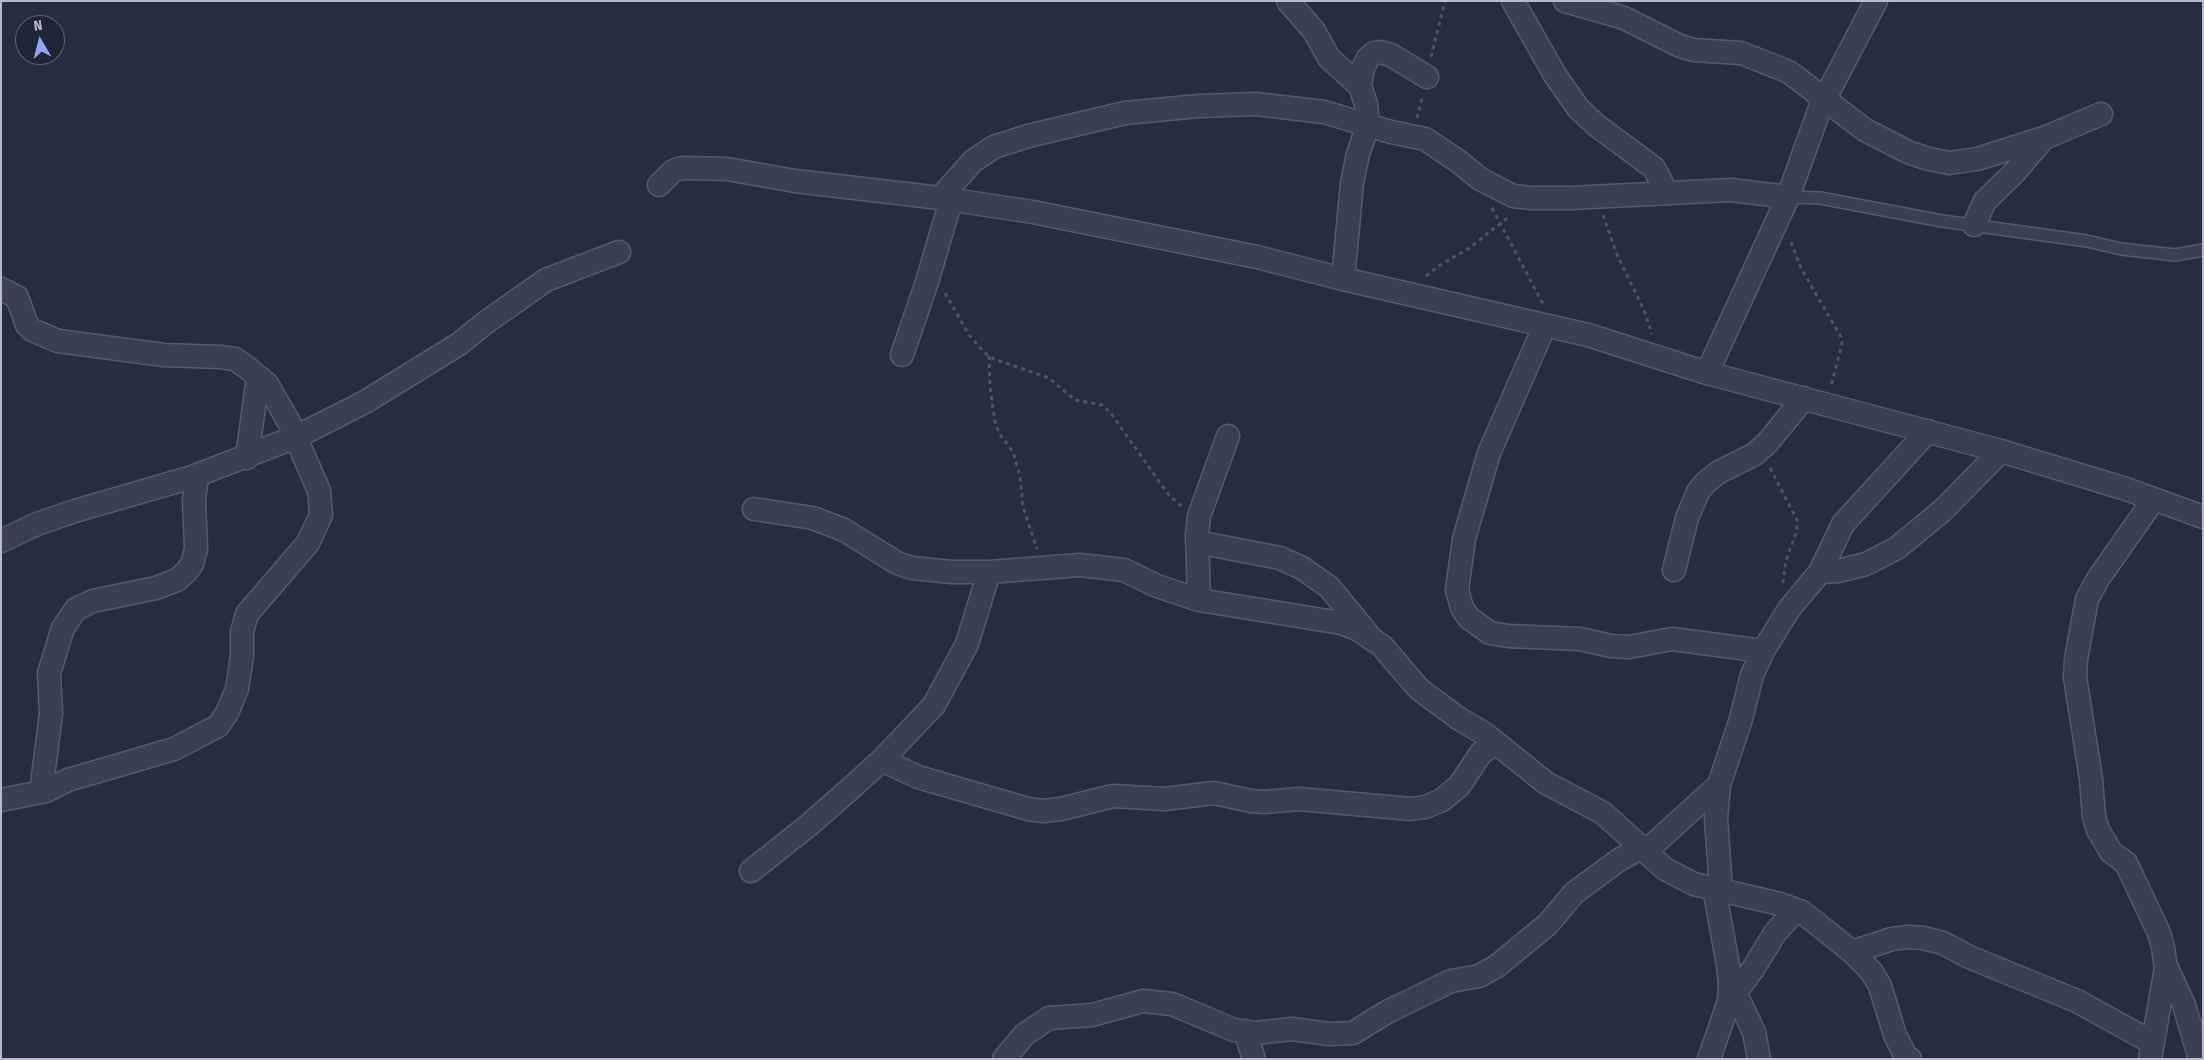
<!DOCTYPE html>
<style>
body{margin:0}
#map{position:relative;width:2204px;height:1060px;overflow:hidden;background:#262d41;font-family:"Fira Sans Condensed",sans-serif}
canvas{display:block}
.frame{position:absolute;inset:0;border:2px solid #b7bbcb;pointer-events:none}
.north{position:absolute;left:15px;top:15px;width:50px;height:50px;box-sizing:border-box;background:#1f2436;border:1px solid #5c6072;border-radius:50%;rotate:352deg;font-size:14px;font-weight:700;line-height:20px;text-align:center;color:#b7bbcb}
.north::after{content:'';display:block;margin:auto;width:18px;height:22px;background:#90a4f7;clip-path:polygon(50% 0,100% 100%,50% 72%,0 100%)}
</style>
<div id="map">
<canvas width="2204" height="1060"></canvas>
<div class="frame"></div>
<div class="north">N</div>
</div>
<script>
const c = document.querySelector('canvas').getContext('2d');
c.lineJoin = 'round';
const shape = rows => new Path2D(rows.map(r => 'M' + r).join(''));
function strokePath(path, color, width, dash) { c.strokeStyle = color; c.lineWidth = width; c.lineCap = dash ? 'butt' : 'round'; c.setLineDash(dash || []); c.stroke(path); }
const path = shape([
 [1431,57,1445,1],
 [1417,118,1423,95],
 [1492,208,1543,304],
 [1603,215,1618,257,1644,310,1652,334],
 [1791,242,1801,268,1841,337,1842,344,1831,386],
 [1426,276,1437,267,1468,249,1510,216],
 [945,293,969,335,985,353,994,359,1049,378,1075,400,1102,405,1110,412,1168,494,1182,507],
 [989,356,990,387,995,422,999,433,1013,452,1020,476,1023,507,1037,549],
 [1770,468,1797,520,1797,531,1786,560,1783,583]
]);
const lane = shape([
 [1788,197,1820,198,1942,221,2087,241,2121,249,2175,255,2203,250]
]);
const street = shape([
 [1288,1,1314,31,1329,58,1360,86],
 [1513,1,1555,75,1578,108,1596,125,1654,168,1667,193],
 [1565,1,1624,18,1680,46,1693,50,1741,53,1789,72,1865,130,1910,153,1929,159,1949,163,1977,159,2044,138,2101,114],
 [659,185,673,171,682,168,727,169,795,181,940,198,1033,212,1257,257,1343,279,1588,335,1707,373,2001,451,2126,489,2203,517],
 [940,198,973,161,994,147,1028,136,1125,113,1199,106,1256,104,1324,112,1391,132,1425,139,1458,161,1480,179,1513,196,1531,198,1570,198,1731,190,1788,197],
 [1974,225,1985,201,2015,172,2043,139],
 [1343,279,1352,183,1358,154,1368,125,1366,104,1360,86,1363,68,1368,58,1374,53,1381,52,1391,55,1427,77],
 [1,289,17,297,27,325,32,330,58,341,164,355,220,357,235,359,249,369,267,384,290,424,319,491,321,515,308,543,247,614,242,632,242,656,237,689,227,713,218,726,174,749,68,780,46,791,1,800],
 [1545,325,1489,453,1464,539,1457,590,1462,608,1469,618,1490,633,1508,636,1580,639,1611,646,1629,647,1672,639,1763,651],
 [902,355,927,282,951,200],
 [1707,373,1788,197,1820,108,1876,1],
 [247,458,258,377],
 [754,509,813,518,844,530,897,563,912,568,952,572,989,572,1080,565,1124,570,1157,586,1199,600,1341,623,1357,629,1382,646,1419,689,1458,718,1485,734,1546,783,1603,813,1665,869,1694,884,1780,904,1802,912,1816,923,1852,952,1871,971,1880,986,1895,1035,1906,1057,1910,1059],
 [1,541,37,524,75,511,192,477,296,437,365,402,459,344,485,323,546,280,619,252],
 [1197,542,1280,558,1302,568,1329,587,1367,633],
 [1674,570,1687,518,1698,492,1705,483,1719,472,1755,454,1768,442,1804,398],
 [1820,572,1838,571,1866,564,1897,548,1943,510,2001,451],
 [1199,600,1197,535,1199,516,1228,436],
 [882,760,918,777,1028,809,1043,811,1061,809,1113,796,1164,799,1214,793,1251,801,1264,802,1299,799,1411,809,1425,807,1442,800,1459,786,1481,753,1496,743],
 [41,792,51,713,49,673,63,628,76,609,93,601,156,588,177,580,186,572,192,564,196,549,194,500,197,476],
 [1646,851,1719,785],
 [751,871,809,825,851,788,882,760,934,705,967,644,989,572],
 [1721,889,1716,818,1719,785,1741,719,1752,675,1763,651,1789,609,1820,572,1843,524,1928,431],
 [1852,952,1892,939,1909,937,1923,938,1943,943,1969,957,2077,1001,2153,1043],
 [2166,966,2184,1005,2200,1059],
 [1735,992,1754,1032,1759,1059],
 [1729,1001,1753,969,1775,933,1796,910],
 [1245,1031,1254,1059],
 [1004,1059,1024,1035,1049,1018,1092,1015,1143,1001,1172,1004,1234,1030,1255,1033,1292,1029,1329,1034,1353,1033,1387,1012,1451,981,1479,976,1497,966,1548,924,1574,893,1619,860,1642,847],
 [1709,1059,1729,1001,1730,985,1728,965,1714,888],
 [2150,1059,2166,968,2163,947,2159,933,2126,863,2111,852,2098,830,2094,817,2091,779,2075,677,2076,659,2087,599,2098,579,2154,499]
]);
strokePath(lane, '#555a6b', 14);
strokePath(street, '#555a6b', 25);
strokePath(path, '#47575f', 3, [4, 4]);
strokePath(lane, '#3a3f51', 11);
strokePath(street, '#3a3f51', 22);
</script>
